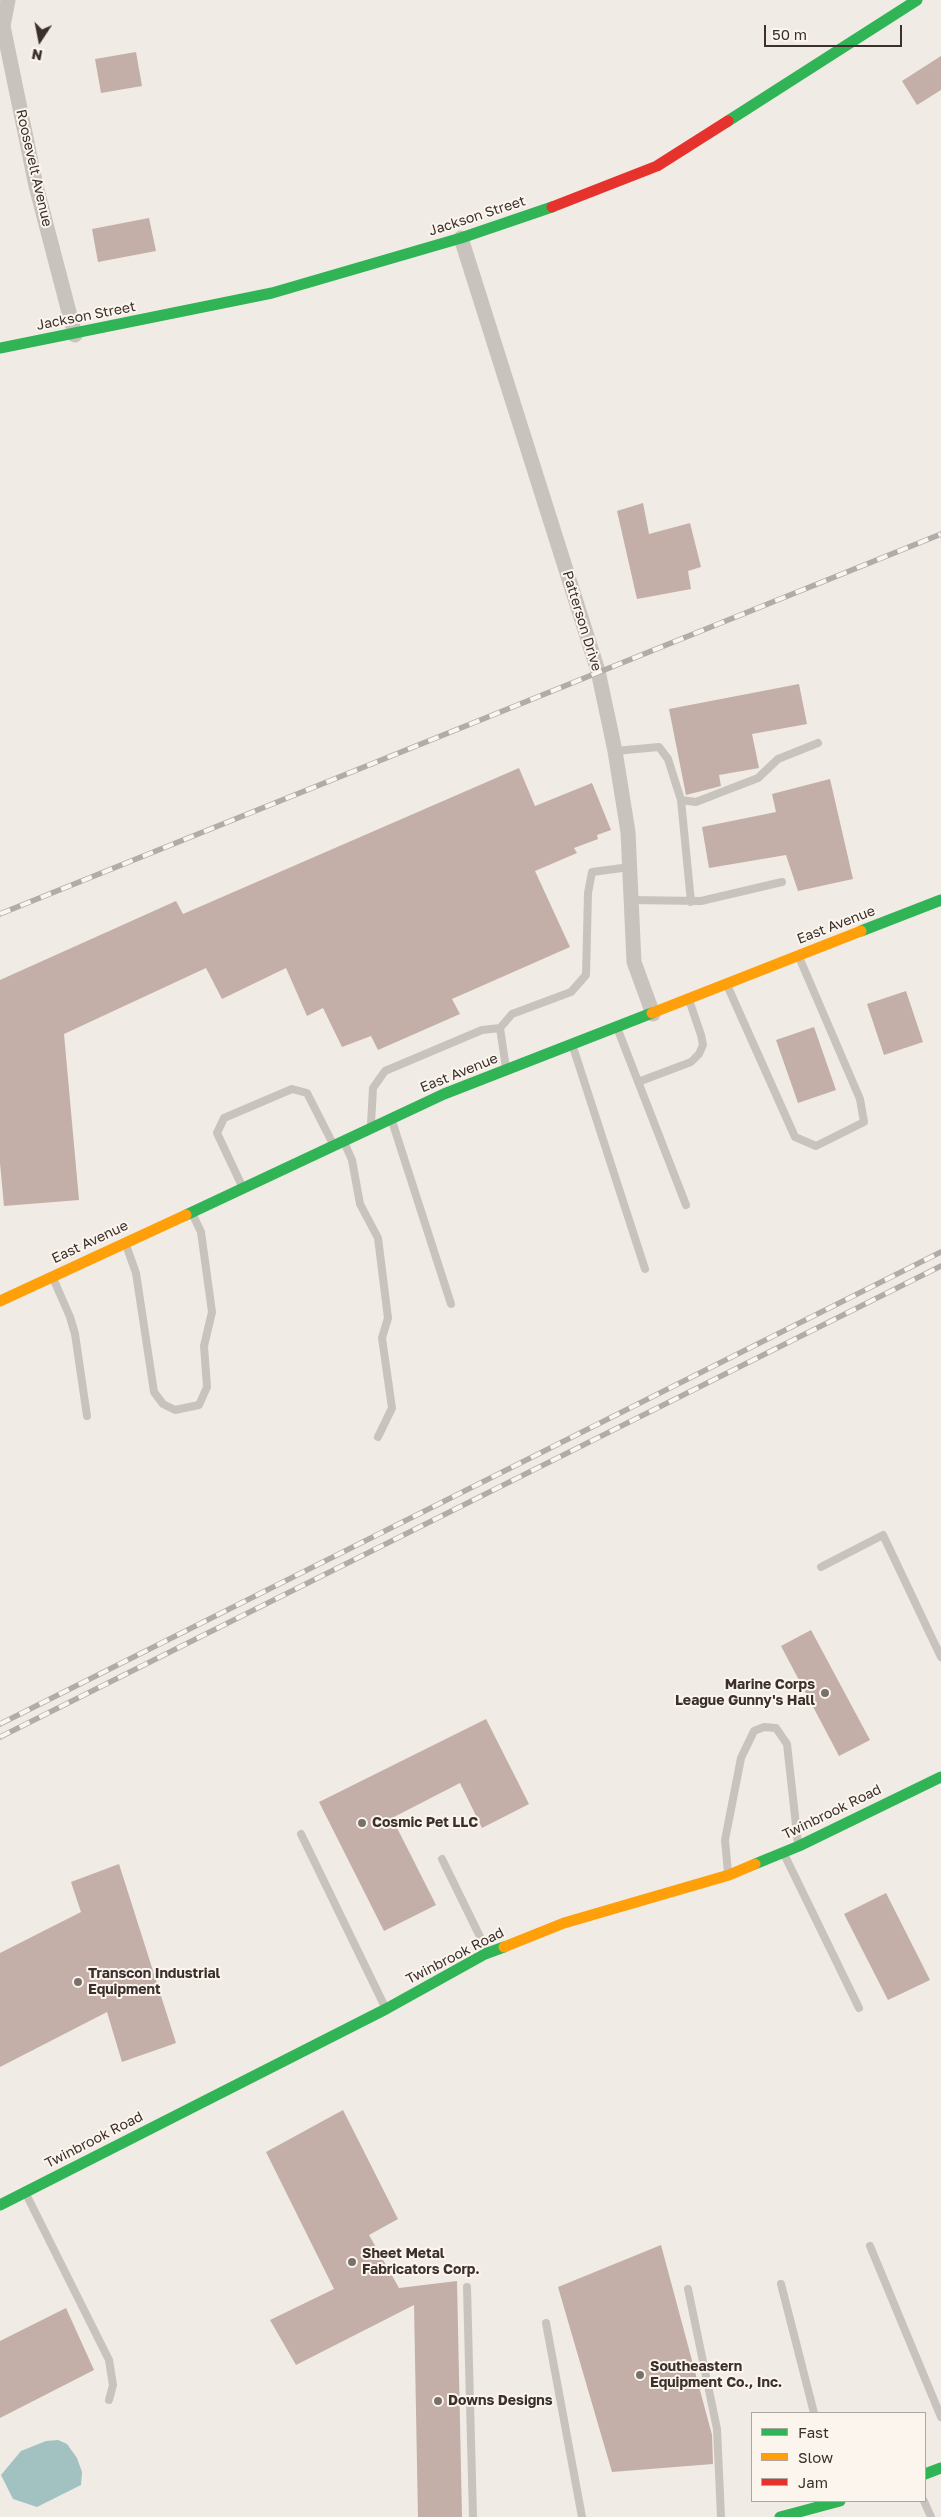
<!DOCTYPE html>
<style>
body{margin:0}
#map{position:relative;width:941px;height:2517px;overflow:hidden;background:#f0ebe5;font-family:"Golos Text",sans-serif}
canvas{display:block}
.legend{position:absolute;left:751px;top:2412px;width:175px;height:90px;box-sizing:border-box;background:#fbf5ee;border:1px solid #aea6a0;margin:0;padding:6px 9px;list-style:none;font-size:15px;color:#3b302b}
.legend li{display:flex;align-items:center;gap:10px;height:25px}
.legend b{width:25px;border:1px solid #aea6a0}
.north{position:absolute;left:15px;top:15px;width:50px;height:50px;-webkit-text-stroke:4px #fbf5ee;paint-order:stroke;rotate:191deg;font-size:14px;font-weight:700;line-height:20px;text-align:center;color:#3b302b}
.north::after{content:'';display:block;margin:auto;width:18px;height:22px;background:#3b302b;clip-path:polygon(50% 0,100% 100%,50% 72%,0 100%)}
.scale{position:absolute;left:764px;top:25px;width:138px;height:22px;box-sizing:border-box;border:2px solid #3b302b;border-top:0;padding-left:6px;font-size:15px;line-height:18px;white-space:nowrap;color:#3b302b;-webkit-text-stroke:4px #fbf5ee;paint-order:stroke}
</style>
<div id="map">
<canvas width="941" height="2517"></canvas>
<ul class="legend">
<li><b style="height:6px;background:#30b455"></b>Fast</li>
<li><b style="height:6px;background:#ff9f0a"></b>Slow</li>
<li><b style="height:6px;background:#e5322d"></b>Jam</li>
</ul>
<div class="north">N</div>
<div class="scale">50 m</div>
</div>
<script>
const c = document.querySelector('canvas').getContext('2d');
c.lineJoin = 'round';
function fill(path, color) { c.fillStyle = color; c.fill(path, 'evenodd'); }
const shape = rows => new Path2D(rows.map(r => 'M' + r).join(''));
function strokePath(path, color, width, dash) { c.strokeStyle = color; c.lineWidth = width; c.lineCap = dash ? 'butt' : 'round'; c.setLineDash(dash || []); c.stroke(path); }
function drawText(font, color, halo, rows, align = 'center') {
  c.font = font + ' "Golos Text",sans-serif'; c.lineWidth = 4; c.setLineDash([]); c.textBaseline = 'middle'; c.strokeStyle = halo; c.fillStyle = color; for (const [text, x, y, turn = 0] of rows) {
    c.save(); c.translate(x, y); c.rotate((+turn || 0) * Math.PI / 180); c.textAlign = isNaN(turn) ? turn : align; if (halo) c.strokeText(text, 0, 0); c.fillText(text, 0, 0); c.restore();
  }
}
const water = shape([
 [58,2440,67,2444,77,2458,82,2472,81,2485,37,2507,13,2499,1,2475,21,2451,46,2441]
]);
const building = shape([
 [136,52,142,86,101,93,95,59],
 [941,56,941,90,917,105,902,81],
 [149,218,156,251,98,262,92,229],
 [643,503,649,534,690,523,701,567,688,571,691,589,637,599,617,511],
 [799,684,807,724,752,734,759,768,719,775,721,786,686,795,669,709],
 [519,768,535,806,592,783,611,830,597,835,598,839,574,848,577,853,535,871,570,947,452,999,460,1014,378,1050,371,1036,342,1047,323,1008,307,1016,286,968,222,999,206,968,64,1034,79,1200,4,1206,0,1163,0,980,176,901,183,914],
 [830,779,853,879,798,891,786,855,709,868,702,827,776,812,772,794],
 [906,991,923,1042,884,1055,867,1004],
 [814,1027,836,1090,798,1103,776,1040],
 [811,1630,870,1740,839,1756,781,1646],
 [486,1719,529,1804,482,1828,460,1783,392,1818,436,1905,384,1931,319,1802],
 [119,1864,176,2043,122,2062,107,2012,0,2067,0,1953,81,1912,71,1882],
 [886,1893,930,1980,888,2000,844,1914],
 [343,2110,398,2219,369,2235,399,2288,457,2281,462,2517,418,2517,414,2305,296,2365,270,2320,334,2289,266,2152],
 [661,2245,712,2435,713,2464,612,2472,558,2287],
 [66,2308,94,2370,0,2418,0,2341]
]);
const lane = shape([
 [615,751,659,747,668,759,681,800,696,802,758,778,778,759,818,743],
 [681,800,691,902],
 [631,900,701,901,782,882],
 [727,985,795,1137,816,1146,864,1122,860,1099,799,957],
 [618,1030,686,1205],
 [573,1047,645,1269],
 [506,1068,500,1028,512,1014,571,992,586,975,588,893,592,872,630,867],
 [638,1082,691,1062,699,1054,703,1045,701,1035,689,1000],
 [392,1121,451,1304],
 [371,1124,373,1088,385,1071,482,1030,500,1028],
 [344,1142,352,1160,360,1204,378,1238,388,1318,382,1338,392,1408,378,1437],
 [242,1186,217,1133,224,1118,292,1089,307,1093,333,1144],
 [126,1245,136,1273,154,1392,163,1404,175,1410,199,1405,207,1387,204,1346,212,1312,201,1232,192,1213],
 [53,1278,70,1317,75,1334,87,1416],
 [821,1567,883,1535,941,1657],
 [301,1834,385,2007],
 [784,1854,859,2008],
 [442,1859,487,1951],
 [728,1873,725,1840,741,1758,754,1731,764,1727,776,1728,787,1744,798,1843],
 [26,2194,109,2360,113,2385,109,2400],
 [870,2246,941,2417],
 [781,2284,814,2413],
 [467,2287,473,2517],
 [688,2289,717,2429,721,2517],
 [546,2323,582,2517],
 [924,2501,931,2517]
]);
const street = shape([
 [8,0,3,26,36,186,75,335],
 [461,238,598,671,615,751,628,832,634,962,653,1014]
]);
const fast = shape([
 [728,121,917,0],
 [0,348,272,293,461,238,552,207],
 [861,931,941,900],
 [186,1215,444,1094,652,1013],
 [755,1864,799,1846,941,1777],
 [0,2205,386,2009,485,1954,504,1947],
 [925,2474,941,2468],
 [780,2517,840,2501]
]);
const slow = shape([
 [652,1013,861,931],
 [0,1301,186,1215],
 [504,1947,564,1923,729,1875,755,1864]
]);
const jam = shape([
 [552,207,657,166,728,121]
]);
const rail = shape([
 [0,914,941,534],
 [0,1724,941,1252],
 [0,1737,941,1266]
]);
const markers = [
 [825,1693,5,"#7a716c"],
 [362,1823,5,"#7a716c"],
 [78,1982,5,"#7a716c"],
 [352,2262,5,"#7a716c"],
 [640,2375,5,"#7a716c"],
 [438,2401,5,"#7a716c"]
];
const streetNames = [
 ["Roosevelt Avenue",34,168,77],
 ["Jackson Street",477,216,-18],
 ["Jackson Street",86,316,-11],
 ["Patterson Drive",582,621,73],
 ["East Avenue",836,925,-21],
 ["East Avenue",459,1073,-22],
 ["East Avenue",90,1242,-25],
 ["Twinbrook Road",832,1812,-26],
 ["Twinbrook Road",455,1956,-27],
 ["Twinbrook Road",94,2140,-27]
];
const poiNames = [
 ["Marine Corps",815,1685,"right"],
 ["League Gunny's Hall",815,1701,"right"],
 ["Cosmic Pet LLC",372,1823],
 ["Transcon Industrial",88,1974],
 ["Equipment",88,1990],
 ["Sheet Metal",362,2254],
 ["Fabricators Corp.",362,2270],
 ["Southeastern",650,2367],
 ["Equipment Co., Inc.",650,2383],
 ["Downs Designs",448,2401]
];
fill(water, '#a1c2c1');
fill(building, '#c3afa7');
strokePath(lane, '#c9c3be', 8);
strokePath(street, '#c9c3be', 15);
strokePath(fast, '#30b455', 11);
strokePath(slow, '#ff9f0a', 11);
strokePath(jam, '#e5322d', 11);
strokePath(rail, '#b1aca8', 5.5);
strokePath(rail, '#fbf5ee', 4, [11]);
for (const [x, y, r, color] of markers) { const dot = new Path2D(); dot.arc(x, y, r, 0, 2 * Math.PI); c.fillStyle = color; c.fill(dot); strokePath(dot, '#fbf5ee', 2); }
drawText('14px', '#3b302b', '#fbf5ee', streetNames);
drawText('bold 14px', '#3b302b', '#fbf5ee', poiNames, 'left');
</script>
